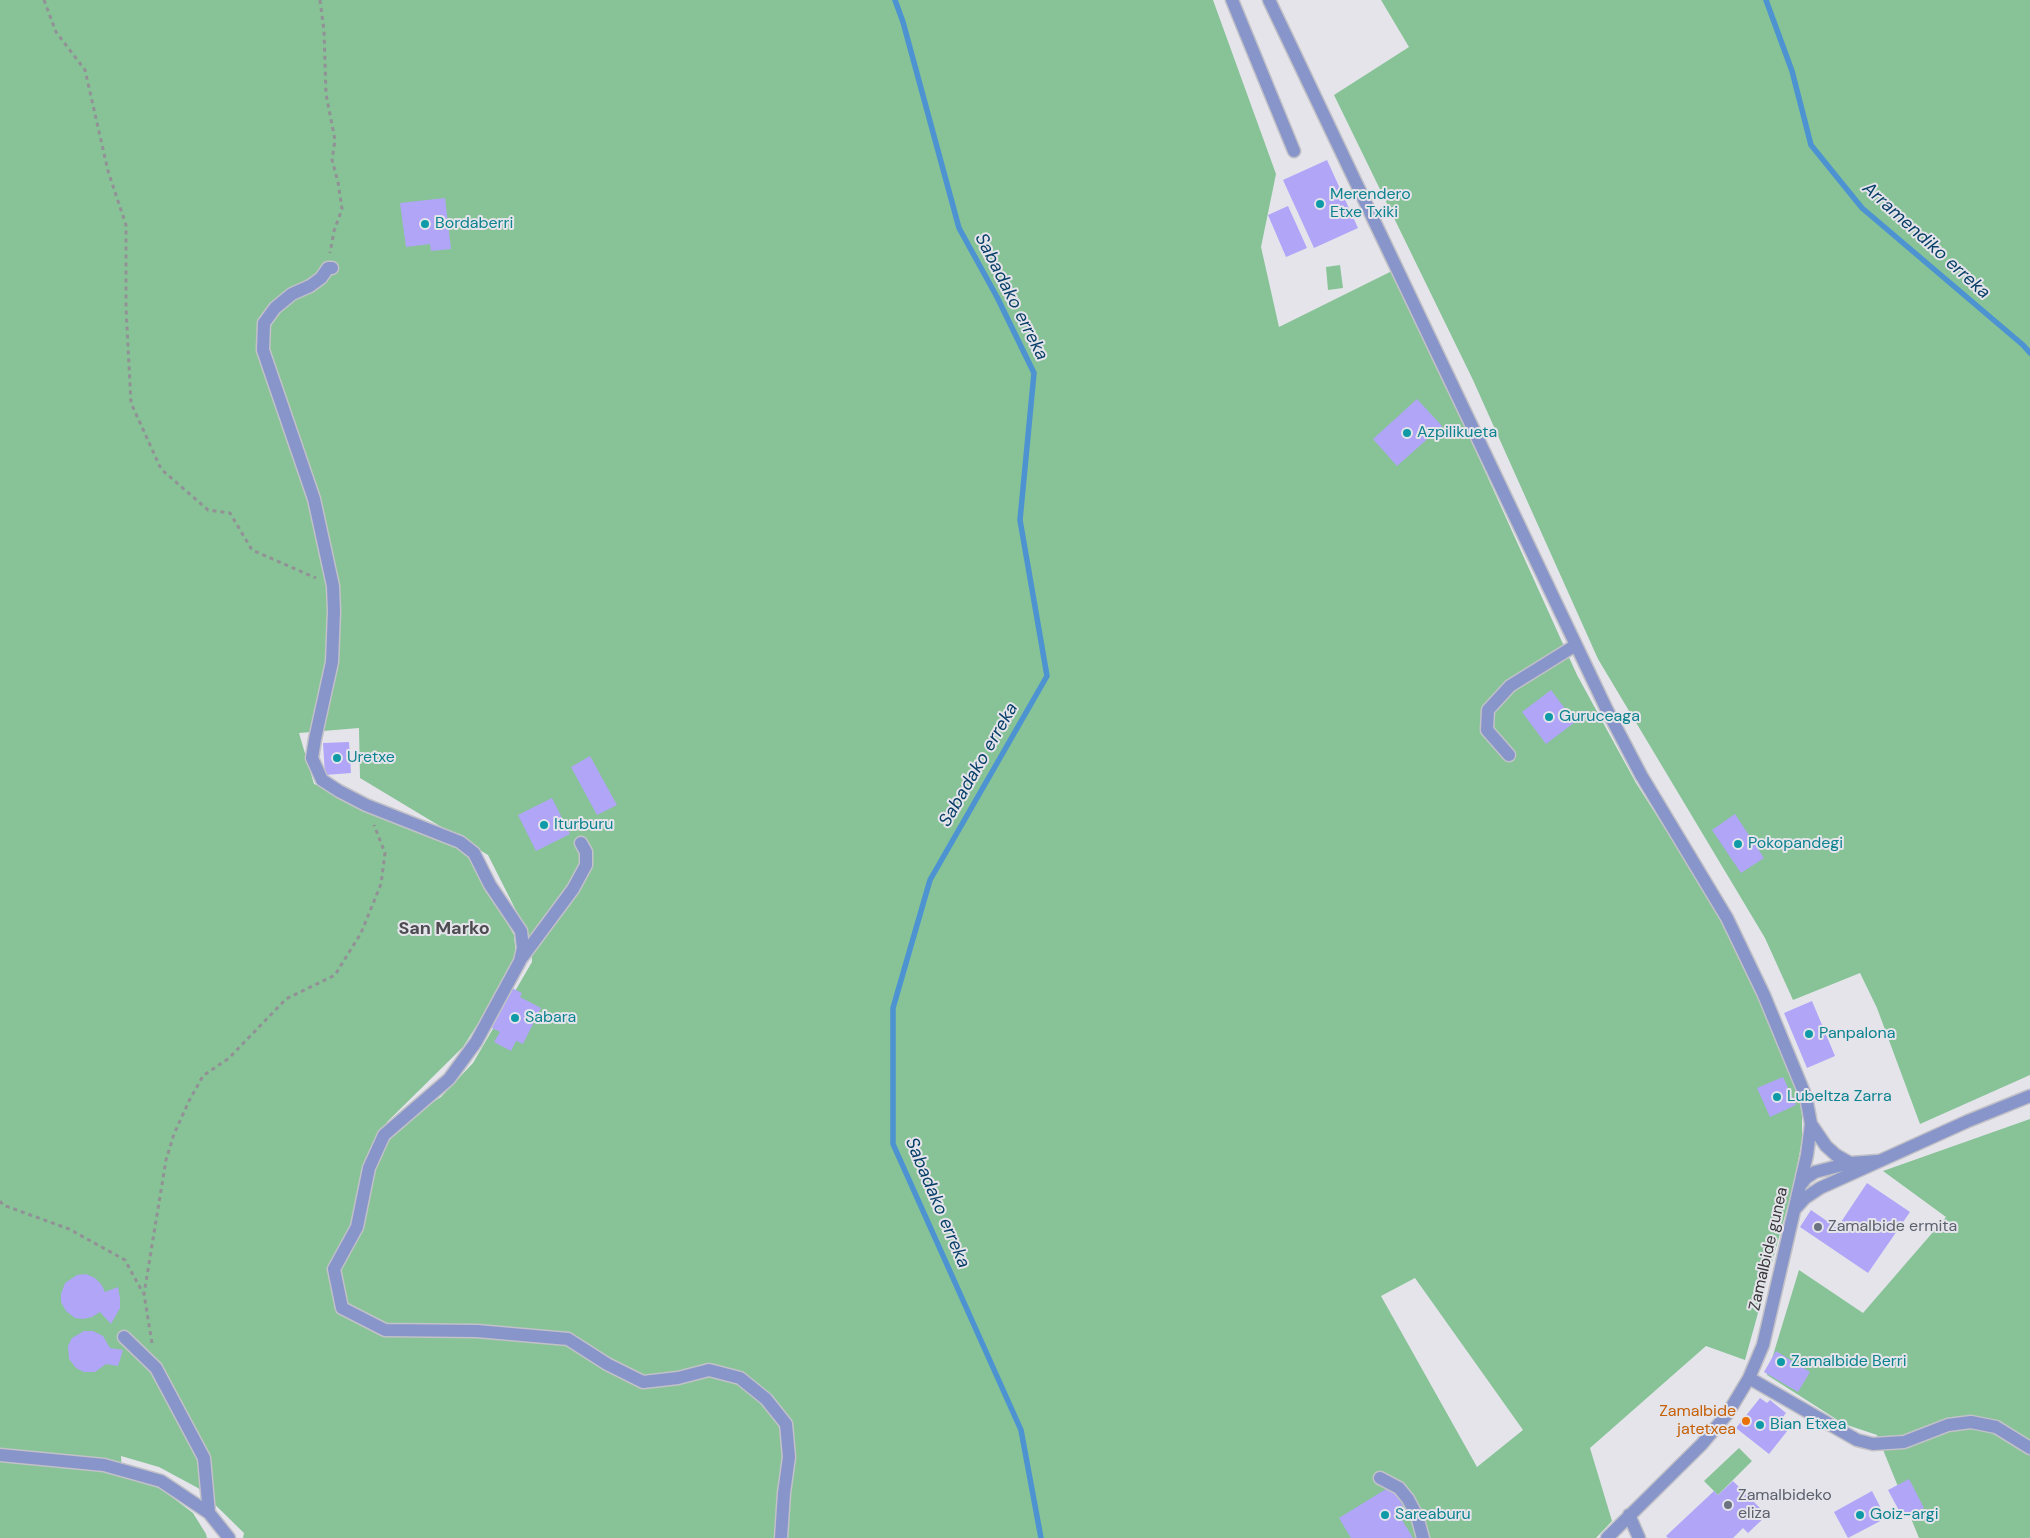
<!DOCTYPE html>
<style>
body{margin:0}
canvas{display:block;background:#e4e4ea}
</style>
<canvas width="2030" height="1538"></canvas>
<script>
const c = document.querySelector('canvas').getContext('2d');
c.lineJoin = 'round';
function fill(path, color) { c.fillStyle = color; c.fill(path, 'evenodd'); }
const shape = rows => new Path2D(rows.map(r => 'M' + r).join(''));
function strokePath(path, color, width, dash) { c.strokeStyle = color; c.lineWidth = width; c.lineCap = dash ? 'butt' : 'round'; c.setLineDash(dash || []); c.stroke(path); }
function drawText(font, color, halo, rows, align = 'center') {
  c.font = font + ' "DM Sans",sans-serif'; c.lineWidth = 4; c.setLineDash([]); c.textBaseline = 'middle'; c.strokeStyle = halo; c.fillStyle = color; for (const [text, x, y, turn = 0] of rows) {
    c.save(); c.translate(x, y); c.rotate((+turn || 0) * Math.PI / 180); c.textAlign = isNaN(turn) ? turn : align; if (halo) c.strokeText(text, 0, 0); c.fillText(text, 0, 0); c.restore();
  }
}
const green = shape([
 [0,0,1213,0,1276,174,1261,247,1279,327,1394,270,1577,675,1636,783,1725,923,1750,973,1799,1088,1802,1115,1802,1140,1794,1183,1745,1360,1706,1346,1590,1448,1612,1521,1596,1538,243,1538,244,1533,198,1488,159,1467,121,1456,122,1477,160,1488,193,1513,206,1534,207,1538,0,1538],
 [359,728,360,778,488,855,531,940,532,962,473,1063,441,1097,415,1113,386,1143,387,1122,463,1047,503,984,516,957,514,935,467,852,417,827,397,824,366,805,314,784,299,733],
 [1415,1278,1523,1430,1477,1467,1381,1296],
 [1381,0,2030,0,2030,1075,1920,1124,1877,1008,1860,973,1793,1000,1765,938,1598,659,1473,380,1334,95,1409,47],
 [1340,265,1343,288,1328,290,1326,267],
 [2030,1119,2030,1538,1919,1538,1877,1435,1844,1424,1767,1375,1799,1270,1863,1313,1946,1217,1883,1171],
 [1739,1448,1752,1461,1718,1495,1704,1481]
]);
const stream = shape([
 [895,0,903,22,959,228,997,297,1034,373,1020,520,1047,676,930,880,893,1008,893,1144,1021,1430,1041,1538],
 [1766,0,1792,71,1811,145,1862,208,2023,345,2030,353]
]);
const building = shape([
 [1327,160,1358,228,1314,248,1283,180],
 [445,198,451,249,431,251,430,244,406,247,400,203],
 [1288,206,1307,248,1286,257,1268,215],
 [1417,399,1442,426,1397,466,1373,439],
 [1551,690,1575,722,1546,744,1522,712],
 [349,742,351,773,325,775,323,743],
 [590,756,617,805,597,815,571,767],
 [552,798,570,834,536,851,518,815],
 [1735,814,1764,858,1741,873,1712,830],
 [510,987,522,993,520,997,541,1008,523,1044,516,1041,511,1051,494,1042,500,1032,490,1027],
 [1812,1001,1835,1056,1807,1068,1784,1013],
 [1783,1077,1796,1105,1770,1117,1757,1088],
 [1867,1183,1910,1212,1868,1273,1800,1227,1811,1210,1837,1228],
 [86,1274,95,1278,101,1284,105,1292,118,1287,120,1298,120,1308,111,1324,100,1312,92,1317,83,1319,75,1318,66,1311,61,1302,61,1294,65,1283,77,1275],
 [84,1331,93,1331,103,1336,110,1348,123,1350,118,1366,106,1364,95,1372,84,1372,76,1368,69,1359,68,1346,72,1338],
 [1776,1351,1810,1372,1798,1392,1764,1372],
 [1760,1398,1767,1403,1770,1400,1786,1413,1779,1422,1788,1430,1769,1454,1736,1428],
 [1909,1479,1924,1508,1903,1518,1888,1490],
 [1733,1481,1767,1515,1748,1533,1743,1528,1733,1538,1668,1538,1666,1536,1714,1491,1718,1495],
 [1391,1486,1403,1506,1396,1510,1413,1538,1351,1538,1339,1518],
 [1872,1491,1886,1518,1848,1538,1834,1512]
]);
const path = shape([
 [44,0,56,32,85,70,108,171,126,225,126,308,131,403,161,469,208,510,230,513,252,550,316,578],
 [320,0,324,31,326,94,335,140,332,160,338,182,342,209,334,231,330,253],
 [0,1201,3,1205,69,1229,125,1260,143,1293],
 [152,1343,144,1294,166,1160,174,1134,189,1101,203,1076,229,1058,286,999,335,975,361,933,381,884,385,853,374,825]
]);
const minor = shape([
 [1232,0,1294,151],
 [1269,0,1607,710,1641,775,1727,918,1764,995,1806,1097,1811,1124,1826,1146,1836,1155,1850,1163,1878,1161],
 [332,268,328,268,321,278,310,286,292,294,275,308,264,323,263,350,314,499,333,586,334,611,332,662,315,739,312,758,322,780,339,791,366,805,460,842,474,853,490,885,521,931,523,948,520,961,476,1042,449,1079,384,1135,369,1168,357,1227,334,1269,342,1308,385,1330,477,1331,568,1339,607,1364,643,1382,678,1378,709,1370,740,1378,766,1399,786,1424,789,1457,784,1493,781,1538],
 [1509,755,1487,730,1488,710,1510,686,1576,645],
 [521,959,573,889,586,865,586,852,581,843],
 [1800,1186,1806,1178,1815,1172,1850,1163],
 [1795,1209,1805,1198,1820,1188,1968,1121,2030,1096],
 [124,1337,156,1368,204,1458,209,1513],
 [1749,1378,1857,1440,1873,1444,1904,1442,1948,1425,1971,1422,1996,1427,2030,1448],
 [0,1455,104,1465,161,1481,209,1513,229,1538],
 [1380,1478,1399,1488,1408,1499,1417,1516,1423,1538],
 [1629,1515,1639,1538],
 [1607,1538,1702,1444,1728,1413,1749,1378,1763,1345,1807,1155,1811,1124]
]);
const markers = [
 [1320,204,5,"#0f9aa8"],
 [425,224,5,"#0f9aa8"],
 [1407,433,5,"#0f9aa8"],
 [1549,717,5,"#0f9aa8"],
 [337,758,5,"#0f9aa8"],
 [544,825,5,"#0f9aa8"],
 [1738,844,5,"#0f9aa8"],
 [515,1018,5,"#0f9aa8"],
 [1809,1034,5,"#0f9aa8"],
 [1777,1097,5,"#0f9aa8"],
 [1818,1227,5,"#6b7280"],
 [1781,1362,5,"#0f9aa8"],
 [1746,1421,5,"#e8710a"],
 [1760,1425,5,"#0f9aa8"],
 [1728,1505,5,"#6b7280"],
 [1385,1515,5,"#0f9aa8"],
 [1860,1515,5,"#0f9aa8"]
];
const cultureNames = [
 ["Merendero",1330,195],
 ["Etxe Txiki",1330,213],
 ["Bordaberri",435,224],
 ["Azpilikueta",1417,433],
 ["Guruceaga",1559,717],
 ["Uretxe",347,758],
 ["Iturburu",554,825],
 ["Pokopandegi",1748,844],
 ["Sabara",525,1018],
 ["Panpalona",1819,1034],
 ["Lubeltza Zarra",1787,1097],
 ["Zamalbide Berri",1791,1362],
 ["Bian Etxea",1770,1425],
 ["Sareaburu",1395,1515],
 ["Goiz-argi",1870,1515]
];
const worshipNames = [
 ["Zamalbide ermita",1828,1227],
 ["Zamalbideko",1738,1496],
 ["eliza",1738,1514]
];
const streetNames = [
 ["Zamalbide gunea",1769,1249,-77]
];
const foodNames = [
 ["Zamalbide",1736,1412],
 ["jatetxea",1736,1430]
];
const waterNames = [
 ["Arramendiko erreka",1926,241,42],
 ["Sabadako erreka",1011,297,63],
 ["Sabadako erreka",979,765,-60],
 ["Sabadako erreka",937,1203,67]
];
const neighbourhoodNames = [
 ["San Marko",444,929]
];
fill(green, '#87c397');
strokePath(stream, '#4d93d1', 5.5);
fill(building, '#b1a5f8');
strokePath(minor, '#c1c1c7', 15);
strokePath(path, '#929196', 3, [4, 4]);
strokePath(minor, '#8895ca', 12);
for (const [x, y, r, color] of markers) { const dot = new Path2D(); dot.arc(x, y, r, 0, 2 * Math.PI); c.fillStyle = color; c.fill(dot); strokePath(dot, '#e4e4ea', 2); }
drawText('16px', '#0d838f', '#e4e4ea', cultureNames, 'left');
drawText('16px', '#5b616d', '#e4e4ea', worshipNames, 'left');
drawText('16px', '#373639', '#e4e4ea', streetNames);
drawText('16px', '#c56008', '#e4e4ea', foodNames, 'right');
drawText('italic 18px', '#093f68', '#e4e4ea', waterNames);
drawText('bold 18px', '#4c4c51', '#e4e4ea', neighbourhoodNames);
</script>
